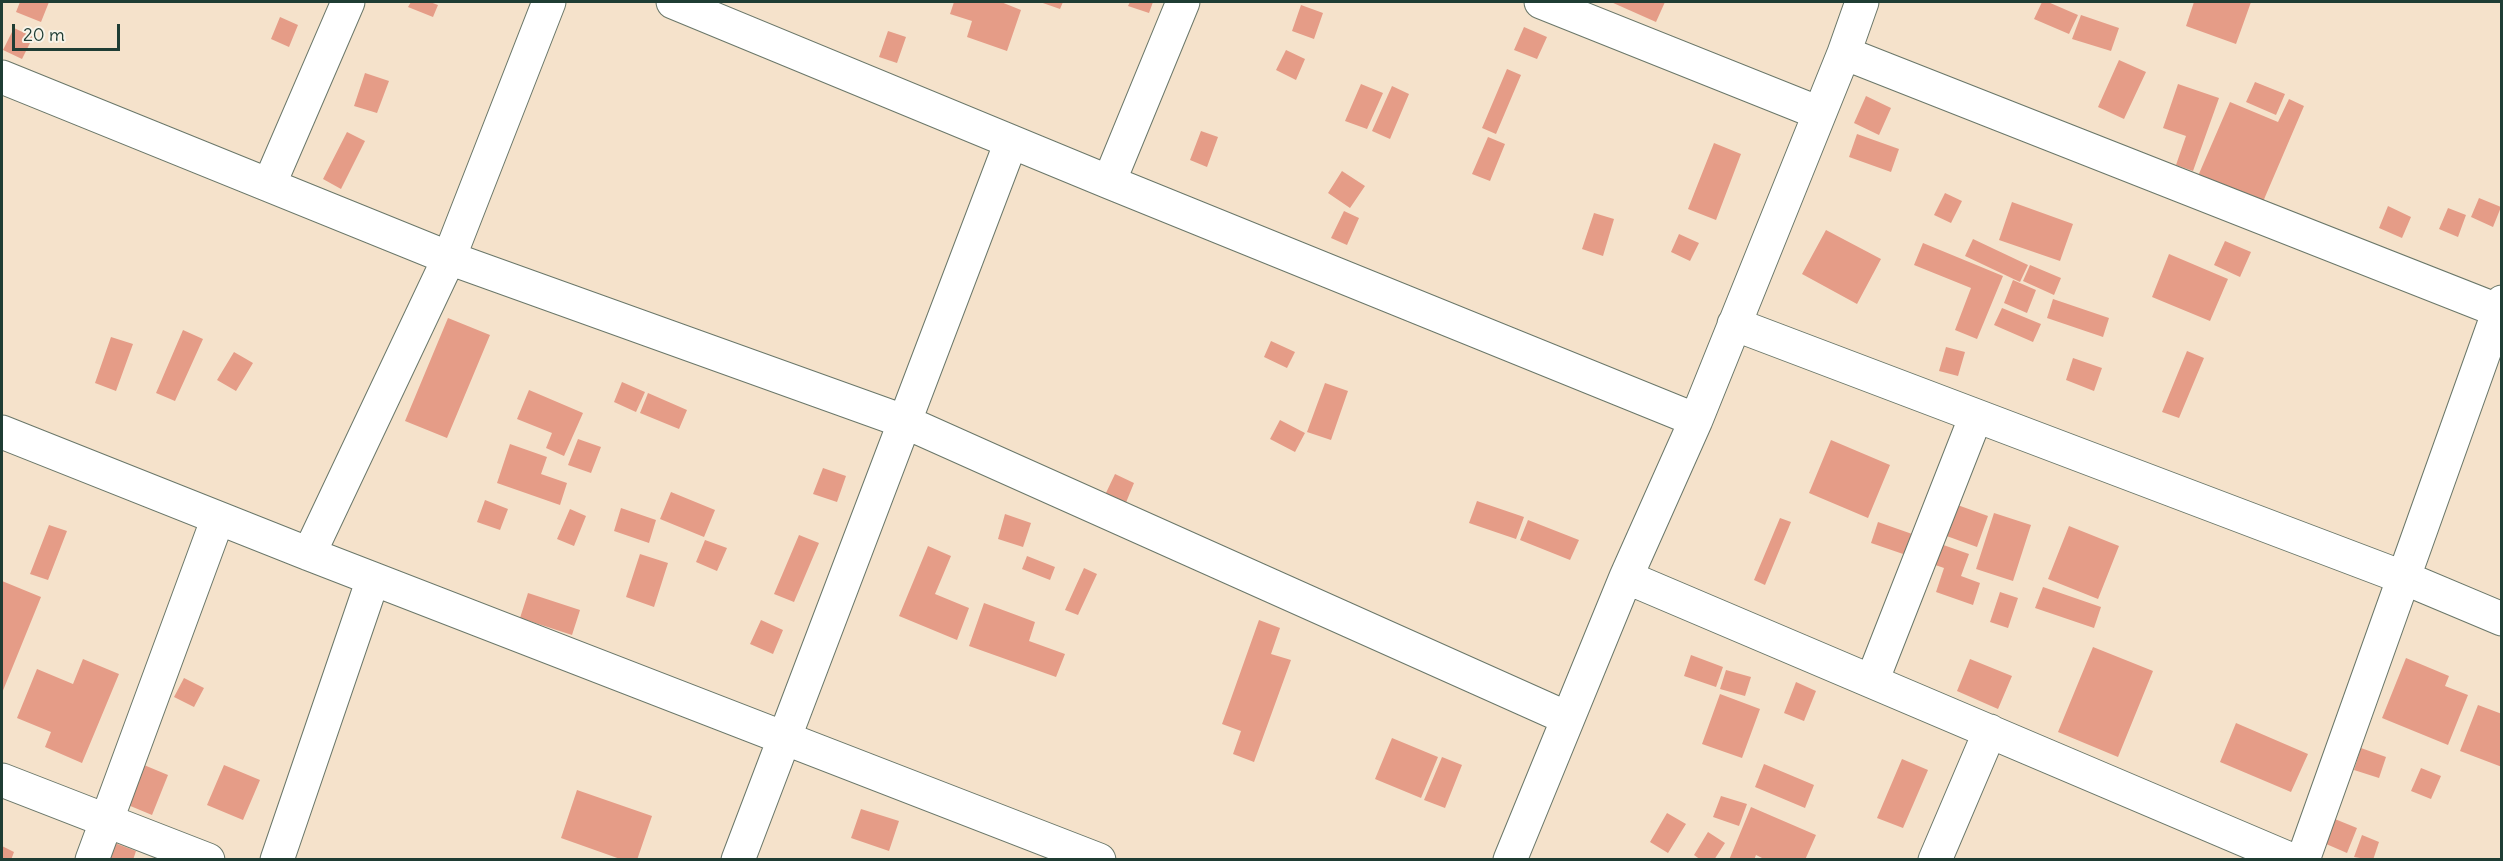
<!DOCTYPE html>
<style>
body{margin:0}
#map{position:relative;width:2503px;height:861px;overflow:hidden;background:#f5e2cb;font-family:Delius,sans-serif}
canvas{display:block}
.frame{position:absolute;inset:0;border:3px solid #1f3d34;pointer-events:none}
.scale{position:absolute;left:12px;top:24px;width:108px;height:27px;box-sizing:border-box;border:3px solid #1f3d34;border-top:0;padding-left:8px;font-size:18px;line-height:21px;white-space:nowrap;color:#1f3d34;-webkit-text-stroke:4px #f7f3e8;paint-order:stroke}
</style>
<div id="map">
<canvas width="2503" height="861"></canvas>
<div class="frame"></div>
<div class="scale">20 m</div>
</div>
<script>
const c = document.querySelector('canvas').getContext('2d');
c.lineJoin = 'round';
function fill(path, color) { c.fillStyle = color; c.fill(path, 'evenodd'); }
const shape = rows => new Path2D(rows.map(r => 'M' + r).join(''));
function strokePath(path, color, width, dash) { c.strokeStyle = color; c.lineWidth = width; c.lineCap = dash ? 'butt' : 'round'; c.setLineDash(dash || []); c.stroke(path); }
const building = shape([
 [20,2,49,2,41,22,16,12],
 [411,2,430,2,438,5,433,17,408,7],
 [954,2,1001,2,1021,10,1007,51,967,37,972,21,950,14],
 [1040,2,1063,2,1060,9],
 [1130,2,1153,2,1149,13,1128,6],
 [1611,2,1665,2,1656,22],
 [2042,2,2048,2,2078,15,2069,34,2034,19],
 [2194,2,2251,2,2236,44,2186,26],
 [1301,5,1323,13,1314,39,1292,31],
 [2081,15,2119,28,2111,51,2072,39],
 [280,17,298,25,289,47,271,39],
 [1524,27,1547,37,1537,59,1514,50],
 [14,28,33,37,22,59,3,50],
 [888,31,906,37,897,63,879,57],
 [1286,50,1305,59,1296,80,1276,70],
 [2119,60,2146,72,2124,119,2098,107],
 [1507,69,1521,75,1496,134,1482,128],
 [365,73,389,81,377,113,354,106],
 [2255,82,2285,94,2276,115,2246,102],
 [1361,84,1383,93,1367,129,1345,121],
 [2178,84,2219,98,2193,171,2176,165,2186,136,2163,128],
 [1392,86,1409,94,1390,139,1372,131],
 [1866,96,1891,108,1879,135,1854,123],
 [2289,99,2304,106,2262,204,2198,176,2230,102,2278,122],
 [1201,131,1218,137,1207,167,1190,160],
 [347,132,365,141,341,189,323,179],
 [1857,134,1899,149,1891,172,1849,157],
 [1488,137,1505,144,1490,181,1472,174],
 [1714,143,1741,154,1716,220,1688,209],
 [1342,171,1365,186,1350,208,1328,193],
 [1945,193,1962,201,1951,223,1934,215],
 [2479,198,2501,207,2493,227,2471,217],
 [2012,202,2073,224,2060,261,1999,240],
 [2388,206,2411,217,2402,238,2379,228],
 [2448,208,2466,215,2458,237,2439,229],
 [1344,211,1359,218,1347,245,1331,238],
 [1594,213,1614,219,1603,256,1582,249],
 [1826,230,1881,259,1857,304,1802,274],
 [1679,234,1699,243,1690,261,1671,252],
 [1973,239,2028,265,2020,282,1965,256],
 [2225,241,2251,252,2240,277,2214,265],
 [1923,243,2003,276,1977,339,1955,330,1971,288,1914,265],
 [2169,254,2228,279,2210,321,2152,297],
 [2030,265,2061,278,2054,295,2023,281],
 [2013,280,2036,290,2027,313,2004,303],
 [2053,299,2109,318,2103,337,2047,318],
 [2002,308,2041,324,2033,342,1994,325],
 [448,318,490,335,447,438,405,421],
 [183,330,203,339,175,401,156,393],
 [111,337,133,344,116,391,95,383],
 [1271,341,1295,352,1287,368,1264,357],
 [1946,347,1965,352,1958,376,1939,371],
 [2187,351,2204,358,2179,418,2162,412],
 [234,352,253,363,236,391,217,380],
 [2073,358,2102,368,2094,391,2066,380],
 [622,382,645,392,636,412,614,402],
 [1325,383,1348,391,1331,440,1307,432],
 [529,390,583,413,564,456,546,448,552,433,517,419],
 [648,393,687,410,679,429,640,413],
 [1280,420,1305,433,1295,452,1270,439],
 [578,439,601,447,591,473,568,465],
 [1831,440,1890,465,1868,518,1809,493],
 [510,444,547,457,541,474,567,483,560,505,497,483],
 [823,468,846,476,837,502,813,494],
 [1115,474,1134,483,1125,505,1105,495],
 [671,492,715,510,704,537,660,519],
 [485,500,508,509,500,530,477,522],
 [1477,501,1524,517,1516,539,1469,523],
 [1952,503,1988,516,1977,547,1941,534],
 [621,508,656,520,649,543,614,531],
 [570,509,586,516,574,546,557,539],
 [1994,513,2031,525,2013,581,1976,569],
 [1005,514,1031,523,1023,547,998,539],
 [1780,518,1791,522,1765,585,1754,580],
 [1528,520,1579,540,1570,560,1520,540],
 [1878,522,1969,554,1961,576,1980,583,1973,605,1936,592,1944,568,1871,543],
 [49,525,67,531,48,580,30,574],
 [2069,526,2119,546,2098,599,2048,579],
 [799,535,819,543,794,602,774,594],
 [705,540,727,548,717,571,696,562],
 [928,546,951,556,935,594,969,608,957,640,899,616],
 [640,554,668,563,654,607,626,597],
 [1027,556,1055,567,1050,580,1022,569],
 [1084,568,1097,574,1078,615,1065,610],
 [2,581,41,597,2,693],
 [2043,587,2101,607,2094,628,2035,608],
 [2000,592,2018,598,2008,628,1990,622],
 [528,593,580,610,572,635,520,618],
 [984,603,1035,622,1029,641,1065,654,1056,677,969,646],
 [761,620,783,630,773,654,750,644],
 [1259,620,1280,628,1271,654,1291,660,1254,762,1233,754,1241,731,1222,724],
 [2093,647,2153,671,2118,757,2058,732],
 [1691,655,1723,667,1716,687,1684,676],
 [2406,658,2449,676,2445,686,2468,695,2448,745,2382,718],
 [83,659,119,674,82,763,45,747,51,732,17,718,37,669,73,684],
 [1970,659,2012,676,1998,709,1957,691],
 [1726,670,1751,677,1745,696,1720,689],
 [184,678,204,688,194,707,174,697],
 [1796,682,1816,691,1804,721,1784,713],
 [1720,694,1760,709,1742,758,1702,744],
 [2478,705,2502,714,2502,767,2460,751],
 [2236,723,2308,754,2291,792,2220,762],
 [1392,738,1438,757,1421,798,1375,779],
 [2361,748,2386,757,2379,778,2354,770],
 [1442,757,1462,765,1445,808,1424,800],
 [1902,759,1928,770,1903,828,1877,818],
 [1764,764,1814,785,1805,808,1755,787],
 [144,765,168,775,152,815,128,805],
 [224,765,260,780,243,820,207,805],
 [2421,768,2441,776,2431,799,2411,791],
 [577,790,652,816,637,860,623,860,561,838],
 [1721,796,1747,804,1739,826,1713,817],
 [1751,807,1816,835,1805,860,1766,860,1756,855,1754,860,1729,860],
 [861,809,899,821,889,851,851,838],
 [1667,813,1686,824,1668,853,1650,842],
 [2320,813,2357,828,2347,853,2310,837],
 [1708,832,1725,843,1714,860,1701,860,1694,855],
 [2362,835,2379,842,2373,860,2354,857],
 [104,839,136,851,133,860,97,860],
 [2,846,14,852,11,860,2,860]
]);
const minor = shape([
 [673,2,1109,182,1696,420],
 [1541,2,1819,113],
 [1844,53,2502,312],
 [2,77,449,258,903,421,1567,718],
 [1109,182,1183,2],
 [269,185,348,2],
 [1734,324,2402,577,2502,619],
 [2,432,309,554,1099,860],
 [309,554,449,258,549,2],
 [1626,577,2292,860],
 [1872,681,1976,416],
 [2,780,208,860],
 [92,860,218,518],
 [277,860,373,579],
 [738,860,1011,142],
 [1510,860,1626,577,1696,420,1844,53,1862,2],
 [1935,860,1990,731],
 [2303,860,2502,302]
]);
fill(building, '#e59c87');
strokePath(minor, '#6a7769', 35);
strokePath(minor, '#fff', 33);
</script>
